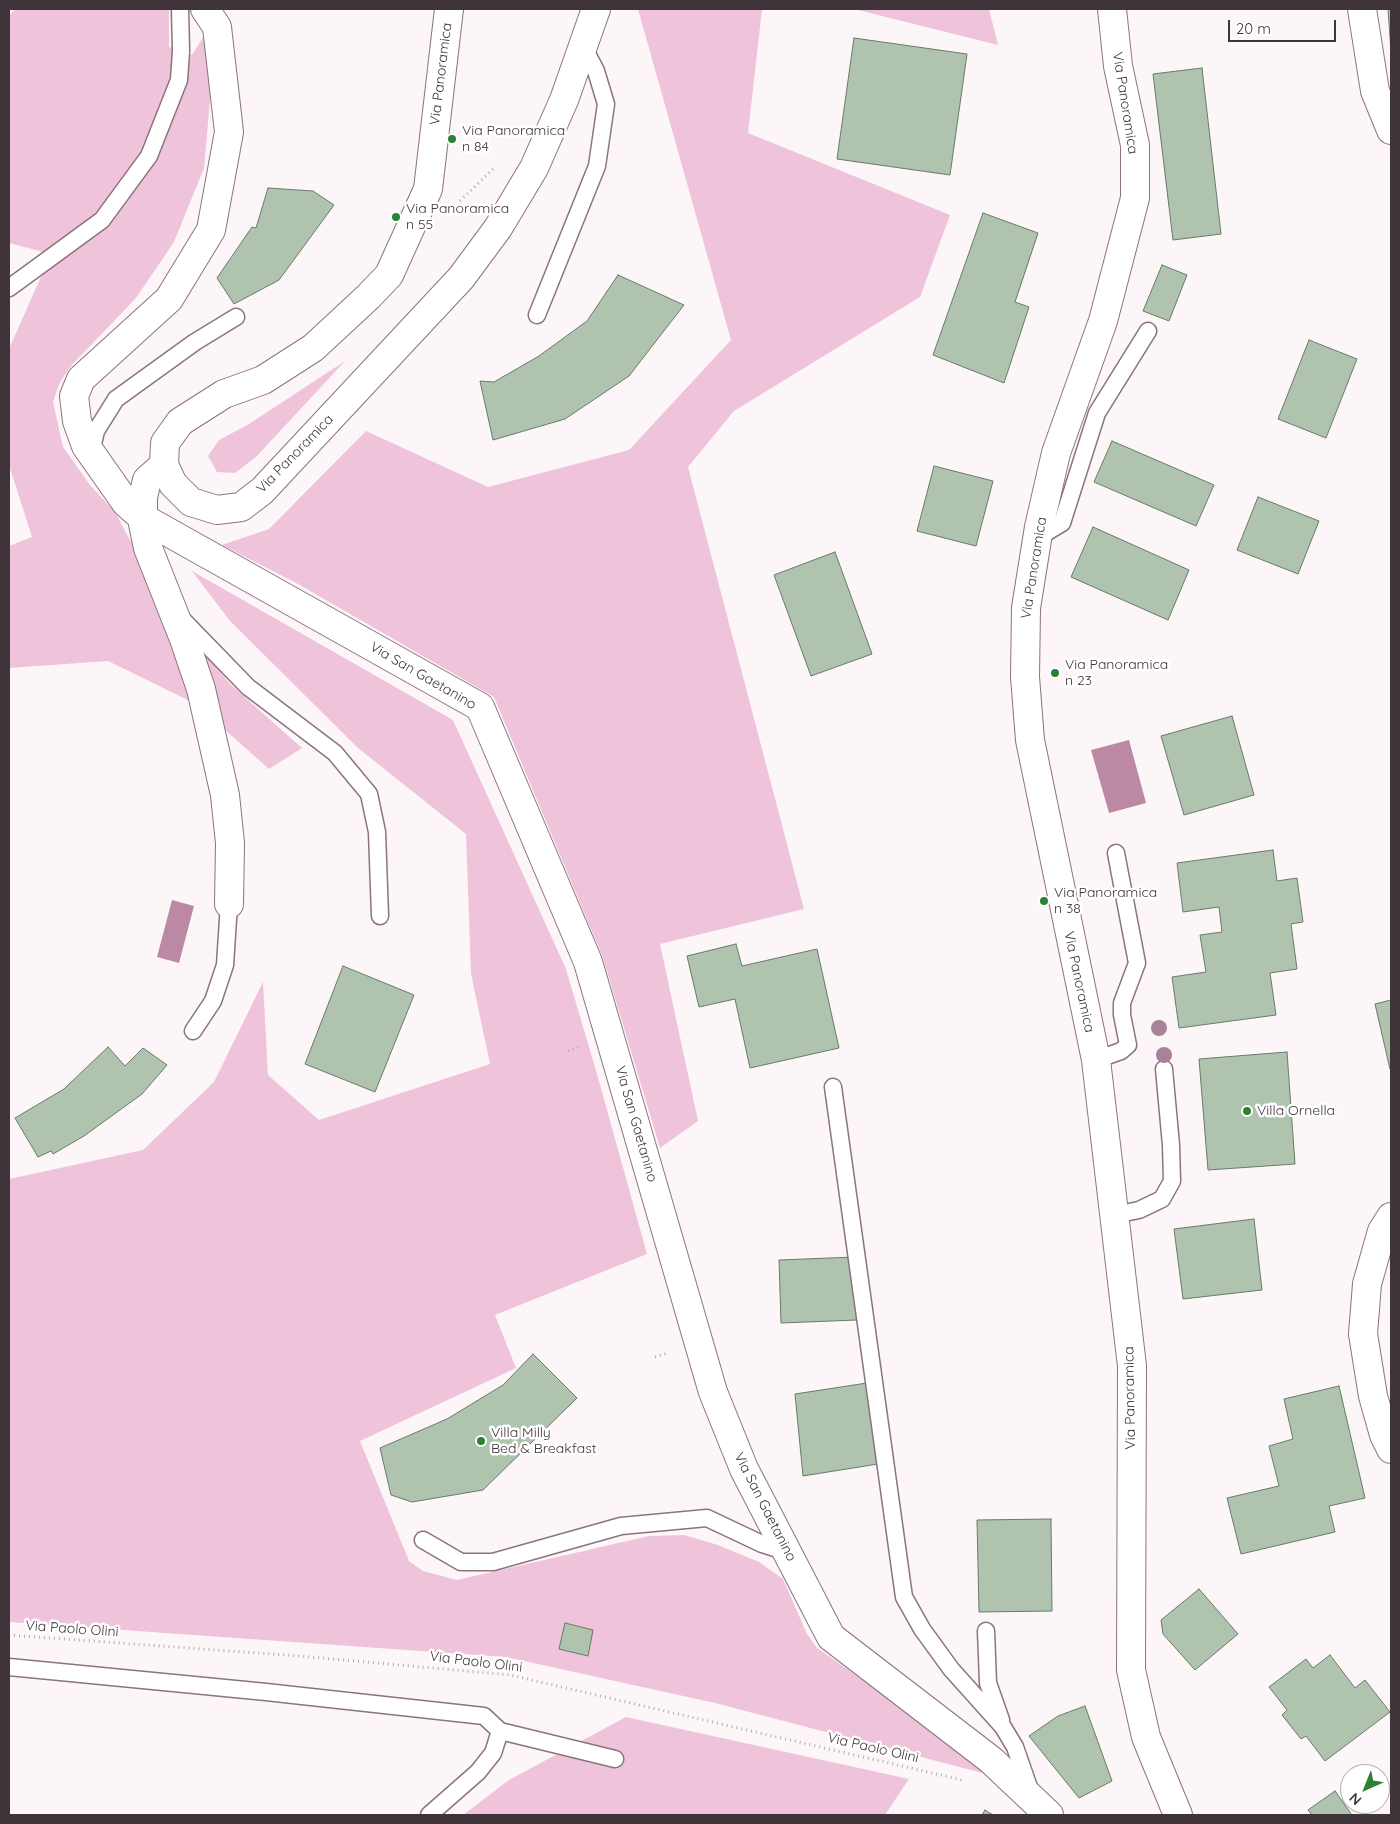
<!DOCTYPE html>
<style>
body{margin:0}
#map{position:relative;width:1400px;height:1824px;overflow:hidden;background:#fcf6f9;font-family:Quicksand,sans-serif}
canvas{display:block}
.frame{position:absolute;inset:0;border:10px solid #3e3439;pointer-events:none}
.north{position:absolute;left:1340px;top:1764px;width:50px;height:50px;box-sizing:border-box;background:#fff;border:1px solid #b2aeb0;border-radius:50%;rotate:224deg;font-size:14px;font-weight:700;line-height:20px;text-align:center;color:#3e3439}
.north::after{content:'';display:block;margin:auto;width:18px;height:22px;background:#298333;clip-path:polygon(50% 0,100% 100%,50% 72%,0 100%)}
.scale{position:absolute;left:1228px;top:20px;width:108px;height:22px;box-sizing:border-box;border:2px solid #3e3439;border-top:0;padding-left:6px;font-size:15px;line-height:18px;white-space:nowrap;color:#3e3439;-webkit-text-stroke:4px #fff;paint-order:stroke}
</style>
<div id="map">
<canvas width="1400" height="1824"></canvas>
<div class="frame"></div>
<div class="north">N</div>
<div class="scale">20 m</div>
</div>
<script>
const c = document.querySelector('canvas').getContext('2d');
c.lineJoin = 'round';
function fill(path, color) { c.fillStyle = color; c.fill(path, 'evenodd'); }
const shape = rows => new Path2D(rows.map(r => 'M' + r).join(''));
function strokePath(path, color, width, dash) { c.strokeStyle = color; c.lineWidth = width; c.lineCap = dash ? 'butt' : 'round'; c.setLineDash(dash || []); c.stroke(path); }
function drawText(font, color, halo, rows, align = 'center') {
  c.font = font + ' Quicksand,sans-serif'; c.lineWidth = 5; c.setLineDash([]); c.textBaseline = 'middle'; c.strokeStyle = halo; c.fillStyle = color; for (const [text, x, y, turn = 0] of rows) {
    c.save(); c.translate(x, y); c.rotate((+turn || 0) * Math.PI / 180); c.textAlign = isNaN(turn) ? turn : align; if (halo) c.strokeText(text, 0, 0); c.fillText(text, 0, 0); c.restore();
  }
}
const green = shape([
 [15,9,169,9,169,47,192,55,204,36,211,89,204,168,174,242,136,298,70,367,59,384,53,402,63,447,90,485,115,512,165,605,230,684,302,748,269,769,196,704,108,661,9,668,9,546,32,537,9,465,9,349,51,254,9,243,9,16],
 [638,9,762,9,748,133,950,215,920,297,734,411,688,467,804,909,660,944,698,1121,660,1148,603,958,494,697,298,584,222,545,269,529,366,431,488,487,629,450,731,340],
 [854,9,989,9,998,45],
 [345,361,257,456,235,473,217,472,208,456,219,440,249,424],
 [192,571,453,720,566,969,597,1074,647,1254,495,1315,516,1368,360,1441,409,1561,423,1571,457,1580,649,1536,684,1535,718,1545,759,1562,783,1579,807,1634,817,1648,990,1769,990,1775,715,1703,506,1657,9,1622,9,1179,143,1150,214,1082,263,982,268,1075,319,1120,490,1064,471,974,466,834,358,748,230,621],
 [626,1717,909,1779,885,1815,463,1815,509,1780]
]);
const water = shape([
 [1129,740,1146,803,1109,813,1091,750],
 [172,900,194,906,179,963,157,957]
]);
const building = shape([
 [1388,9,1391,9,1391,51,1388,9],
 [854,38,967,54,950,175,837,159,854,38],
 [1202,68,1221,234,1173,240,1153,74,1202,68],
 [268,188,313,191,334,205,279,280,234,304,217,278,252,227,256,228,268,188],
 [983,213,1038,233,1015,302,1029,307,1004,383,933,355,983,213],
 [1162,265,1187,275,1169,321,1143,311,1162,265],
 [618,275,684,305,629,376,565,419,493,440,480,381,494,382,539,356,587,321,618,275],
 [1309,340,1357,359,1326,438,1278,419,1309,340],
 [1112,441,1214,485,1196,526,1094,482,1112,441],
 [934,466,993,481,976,546,917,531,934,466],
 [1258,497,1319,521,1298,574,1237,550,1258,497],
 [1093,527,1189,570,1168,620,1071,577,1093,527],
 [835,552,872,654,811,676,774,575,835,552],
 [1232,716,1254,795,1184,815,1161,736,1232,716],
 [1273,850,1277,881,1297,878,1303,922,1291,924,1297,969,1270,973,1276,1015,1179,1028,1172,977,1206,972,1200,935,1222,932,1219,907,1183,912,1177,863,1273,850],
 [736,944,742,966,817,949,839,1048,750,1068,735,999,699,1007,687,956,736,944],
 [343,966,414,995,375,1092,305,1064,343,966],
 [1391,1000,1391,1069,1390,1069,1375,1004,1391,1000],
 [108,1047,125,1066,143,1048,167,1065,142,1094,84,1136,53,1154,51,1151,38,1157,15,1118,64,1089,108,1047],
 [1287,1052,1295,1164,1208,1170,1199,1059,1287,1052],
 [1254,1219,1262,1290,1183,1299,1174,1229,1254,1219],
 [855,1257,857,1320,781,1323,779,1260,855,1257],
 [533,1354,577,1398,483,1490,412,1502,391,1495,380,1448,447,1419,503,1385,533,1354],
 [867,1383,878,1464,803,1476,795,1394,867,1383],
 [1339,1386,1365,1498,1329,1506,1335,1532,1241,1554,1227,1498,1279,1486,1269,1446,1293,1439,1284,1399,1339,1386],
 [1051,1519,1052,1611,979,1612,977,1520,1051,1519],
 [1199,1589,1238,1634,1195,1670,1163,1634,1161,1620,1199,1589],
 [565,1623,593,1630,588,1656,559,1649,565,1623],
 [1330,1655,1355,1688,1365,1680,1390,1712,1325,1761,1306,1736,1301,1739,1282,1715,1287,1710,1269,1687,1306,1659,1313,1668,1330,1655],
 [1085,1706,1112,1781,1079,1798,1029,1736,1058,1716,1085,1706],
 [1335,1791,1352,1815,1312,1815,1308,1810,1335,1791],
 [985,1810,993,1815,982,1815,985,1810]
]);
const path = shape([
 [460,201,493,169],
 [568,1051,579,1047],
 [655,1357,668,1353],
 [9,1635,299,1656,510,1675,962,1780]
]);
const service = shape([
 [9,288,102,220,149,156,179,80,181,51,180,9],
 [537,315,597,166,606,104,596,71,583,46],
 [91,453,96,431,116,399,195,342,236,317],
 [1037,538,1062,523,1097,413,1148,331],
 [182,619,248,687,335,753,369,794,377,832,380,916],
 [193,1031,213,1001,225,965,229,904],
 [1096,1060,1121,1051,1128,1045,1122,1015,1122,1003,1137,963,1116,853],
 [833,1087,904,1597,922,1629,951,1669,1003,1727,1015,1747,1031,1793],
 [1114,1215,1139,1210,1162,1199,1172,1181,1171,1145,1164,1069],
 [423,1540,461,1562,493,1562,621,1526,707,1518,762,1544,787,1552],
 [986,1631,988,1683,1001,1720],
 [9,1667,266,1692,484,1716,500,1731,493,1753,478,1772,429,1815],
 [500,1731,615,1759]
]);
const minor = shape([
 [205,9,217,27,229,132,211,230,169,299,81,379,74,396,77,421,86,446,126,503,143,518,480,707,588,962,713,1392,744,1469,831,1637,991,1760,1049,1815],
 [1362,9,1375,91,1391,130],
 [164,465,147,480,143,497,143,524,148,548,184,639,201,689,225,795,230,843,229,904]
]);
const tertiary = shape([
 [449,9,428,189,389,275,368,297,313,348,263,380,224,394,180,422,165,443,164,465,173,484,191,502,217,510,241,507,262,491,461,278,498,228,534,168,564,100,596,9],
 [1112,9,1118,66,1135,145,1135,198,1103,321,1056,453,1039,527,1026,608,1025,677,1030,740,1096,1060,1132,1366,1131,1670,1146,1737,1178,1815],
 [1391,1217,1382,1231,1367,1284,1363,1334,1373,1396,1384,1435,1391,1449]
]);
const trees = [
 [1159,1028],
 [1164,1055]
];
const markers = [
 [452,139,5,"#298333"],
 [396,217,5,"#298333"],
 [1055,673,5,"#298333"],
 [1044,901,5,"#298333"],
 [1247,1111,5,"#298333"],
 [481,1441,5,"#298333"]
];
const streetNames = [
 ["Via Panoramica",441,74,-83],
 ["Via Panoramica",1125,103,81],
 ["Via Panoramica",295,454,-46],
 ["Via Panoramica",1034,568,-81],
 ["Via San Gaetanino",423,676,30],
 ["Via Panoramica",1079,982,78],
 ["Via San Gaetanino",636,1124,74],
 ["Via Panoramica",1130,1398,-91],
 ["Via San Gaetanino",765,1507,63],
 ["Via Paolo Olini",72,1629,4],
 ["Via Paolo Olini",476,1662,7],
 ["Via Paolo Olini",873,1748,13]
];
const poiNames = [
 ["Via Panoramica",462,131],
 ["n 84",462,147],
 ["Via Panoramica",406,209],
 ["n 55",406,225],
 ["Via Panoramica",1065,665],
 ["n 23",1065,681],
 ["Via Panoramica",1054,893],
 ["n 38",1054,909],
 ["Villa Ornella",1257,1111],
 ["Villa Milly",491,1433],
 ["Bed & Breakfast",491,1449]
];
fill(green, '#efc3da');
fill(water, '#bc89a4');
fill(building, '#afc3af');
strokePath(building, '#687a68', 1);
strokePath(service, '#8b737f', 19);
strokePath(minor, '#8b737f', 30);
strokePath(tertiary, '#8b737f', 30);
strokePath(path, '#b2abae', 3, [1, 4]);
strokePath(service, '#fff', 16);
strokePath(minor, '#fff', 28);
strokePath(tertiary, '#fff', 28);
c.fillStyle = '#a78298';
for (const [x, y] of trees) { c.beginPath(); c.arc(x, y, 8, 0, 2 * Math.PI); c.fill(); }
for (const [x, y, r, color] of markers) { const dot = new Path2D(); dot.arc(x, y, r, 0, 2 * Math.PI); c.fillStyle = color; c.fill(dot); strokePath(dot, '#fff', 2); }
drawText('14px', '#3e3439', '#fff', streetNames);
drawText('14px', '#3e3439', '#fff', poiNames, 'left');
</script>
